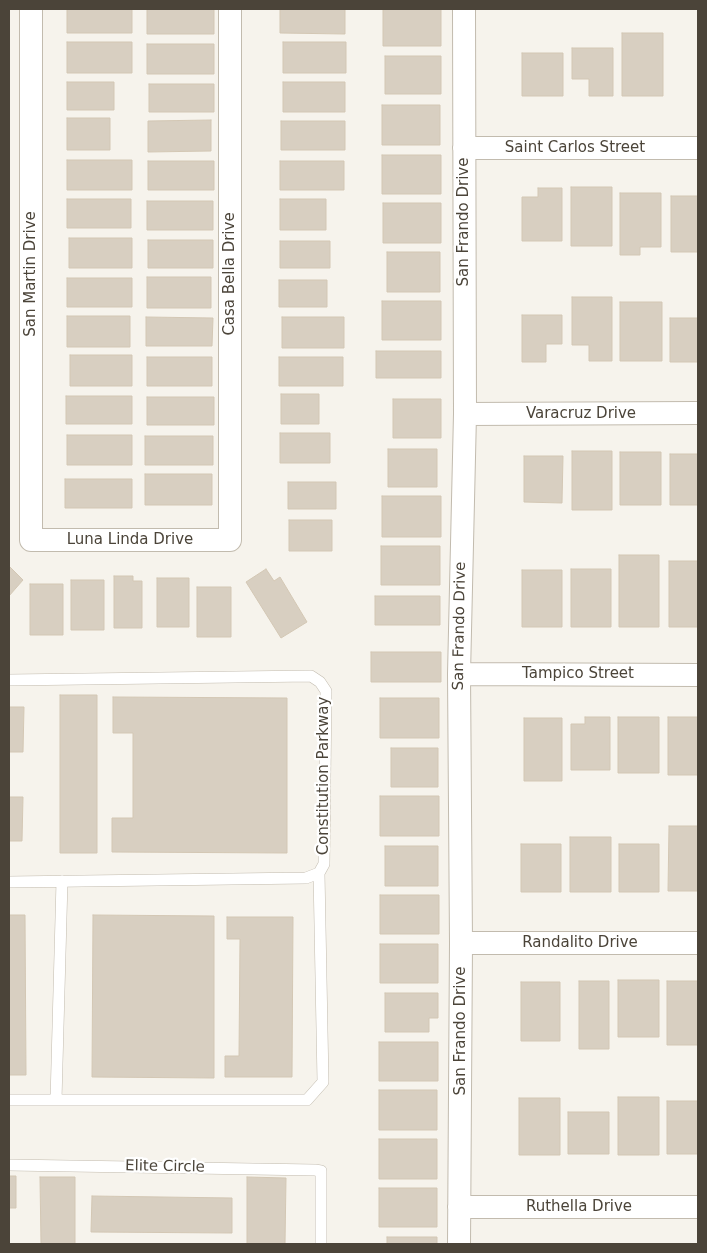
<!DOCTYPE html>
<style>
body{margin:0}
#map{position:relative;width:707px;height:1253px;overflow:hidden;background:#f6f3ec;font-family:"DejaVu Sans",sans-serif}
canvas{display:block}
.frame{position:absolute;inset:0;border:10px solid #4b4439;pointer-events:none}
</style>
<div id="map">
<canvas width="707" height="1253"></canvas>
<div class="frame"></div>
</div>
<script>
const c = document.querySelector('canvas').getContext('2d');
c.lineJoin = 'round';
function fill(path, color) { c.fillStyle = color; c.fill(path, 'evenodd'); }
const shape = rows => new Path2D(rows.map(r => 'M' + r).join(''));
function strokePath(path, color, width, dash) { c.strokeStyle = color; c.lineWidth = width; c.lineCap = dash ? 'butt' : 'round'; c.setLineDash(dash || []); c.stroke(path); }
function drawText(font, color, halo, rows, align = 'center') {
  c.font = font + ' "DejaVu Sans",sans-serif'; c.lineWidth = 4.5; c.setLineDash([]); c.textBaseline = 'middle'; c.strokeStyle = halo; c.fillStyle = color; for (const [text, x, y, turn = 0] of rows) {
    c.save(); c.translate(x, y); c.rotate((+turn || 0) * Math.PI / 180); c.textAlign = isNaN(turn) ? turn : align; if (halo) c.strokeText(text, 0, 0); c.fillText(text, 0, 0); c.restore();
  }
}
const building = shape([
 [67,9,132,9,132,33,67,33,67,9],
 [147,9,214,9,214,34,147,34,147,9],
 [280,9,345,9,345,34,280,33,280,9],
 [383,9,441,9,441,46,383,46,383,9],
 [622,33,663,33,663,96,622,96,622,33],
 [67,42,132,42,132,73,67,73,67,42],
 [283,42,346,42,346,73,283,73,283,42],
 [147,44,214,44,214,74,147,74,147,44],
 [572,48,613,48,613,96,589,96,589,79,572,79,572,48],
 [522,53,563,53,563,96,522,96,522,53],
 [385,56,441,56,441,94,385,94,385,56],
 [67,82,114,82,114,110,67,110,67,82],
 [283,82,345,82,345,112,283,112,283,82],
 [149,84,214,84,214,112,149,112,149,84],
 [382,105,440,105,440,145,382,145,382,105],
 [67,118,110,118,110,150,67,150,67,118],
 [211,120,211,151,148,152,148,121,211,120],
 [281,121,345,121,345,150,281,150,281,121],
 [382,155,441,155,441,194,382,194,382,155],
 [67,160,132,160,132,190,67,190,67,160],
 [148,161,214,161,214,190,148,190,148,161],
 [280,161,344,161,344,190,280,190,280,161],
 [571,187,612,187,612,246,571,246,571,187],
 [538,188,562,188,562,241,522,241,522,197,538,197,538,188],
 [620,193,661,193,661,247,640,247,640,255,620,255,620,193],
 [671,196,698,196,698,252,671,252,671,196],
 [67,199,131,199,131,228,67,228,67,199],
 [280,199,326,199,326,230,280,230,280,199],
 [147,201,213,201,213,230,147,230,147,201],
 [383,203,441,203,441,243,383,243,383,203],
 [69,238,132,238,132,268,69,268,69,238],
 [148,240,213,240,213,268,148,268,148,240],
 [280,241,330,241,330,268,280,268,280,241],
 [387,252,440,252,440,292,387,292,387,252],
 [147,277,211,277,211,308,147,308,147,277],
 [67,278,132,278,132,307,67,307,67,278],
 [279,280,327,280,327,307,279,307,279,280],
 [572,297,612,297,612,361,589,361,589,345,572,345,572,297],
 [382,301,441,301,441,340,382,340,382,301],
 [620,302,662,302,662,361,620,361,620,302],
 [522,315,562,315,562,344,546,344,546,362,522,362,522,315],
 [67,316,130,316,130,347,67,347,67,316],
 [146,317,213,318,212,346,146,346,146,317],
 [282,317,344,317,344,348,282,348,282,317],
 [670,318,698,318,698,362,670,362,670,318],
 [376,351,441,351,441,378,376,378,376,351],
 [70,355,132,355,132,386,70,386,70,355],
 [147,357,212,357,212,386,147,386,147,357],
 [279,357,343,357,343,386,279,386,279,357],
 [281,394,319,394,319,424,281,424,281,394],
 [66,396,132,396,132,424,66,424,66,396],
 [147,397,214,397,214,425,147,425,147,397],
 [393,399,441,399,441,438,393,438,393,399],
 [280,433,330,433,330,463,280,463,280,433],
 [67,435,132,435,132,465,67,465,67,435],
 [145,436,213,436,213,465,145,465,145,436],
 [388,449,437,449,437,487,388,487,388,449],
 [572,451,612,451,612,510,572,510,572,451],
 [620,452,661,452,661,505,620,505,620,452],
 [670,454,698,454,698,505,670,505,670,454],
 [524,456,563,456,562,503,524,502,524,456],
 [145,474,212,474,212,505,145,505,145,474],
 [65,479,132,479,132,508,65,508,65,479],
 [288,482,336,482,336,509,288,509,288,482],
 [382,496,441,496,441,537,382,537,382,496],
 [289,520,332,520,332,551,289,551,289,520],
 [381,546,440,546,440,585,381,585,381,546],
 [619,555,659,555,659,627,619,627,619,555],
 [669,561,698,561,698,627,669,627,669,561],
 [9,566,23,580,9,596,9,566],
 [266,569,274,581,280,577,307,622,281,638,246,582,266,569],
 [571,569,611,569,611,627,571,627,571,569],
 [522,570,562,570,562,627,522,627,522,570],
 [114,576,133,576,133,581,142,581,142,628,114,628,114,576],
 [157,578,189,578,189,627,157,627,157,578],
 [71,580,104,580,104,630,71,630,71,580],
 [30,584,63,584,63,635,30,635,30,584],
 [197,587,231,587,231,637,197,637,197,587],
 [375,596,440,596,440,625,375,625,375,596],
 [371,652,441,652,441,682,371,682,371,652],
 [60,695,97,695,97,853,60,853,60,695],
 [113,697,287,698,287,853,112,852,112,818,133,818,133,733,113,733,113,697],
 [380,698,439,698,439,738,380,738,380,698],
 [9,707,24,707,23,752,9,752,9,707],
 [585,717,610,717,610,770,571,770,571,724,585,724,585,717],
 [618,717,659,717,659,773,618,773,618,717],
 [668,717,698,717,698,775,668,775,668,717],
 [524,718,562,718,562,781,524,781,524,718],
 [391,748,438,748,438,787,391,787,391,748],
 [380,796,439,796,439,836,380,836,380,796],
 [9,797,23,797,22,841,9,841,9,797],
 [669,826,698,826,698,891,668,891,669,826],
 [570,837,611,837,611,892,570,892,570,837],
 [521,844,561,844,561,892,521,892,521,844],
 [619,844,659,844,659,892,619,892,619,844],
 [385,846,438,846,438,886,385,886,385,846],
 [380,895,439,895,439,934,380,934,380,895],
 [9,915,25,915,26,1075,9,1075,9,915],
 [93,915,214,916,214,1078,92,1077,93,915],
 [227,917,293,917,292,1077,225,1077,225,1056,239,1056,240,939,227,939,227,917],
 [380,944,438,944,438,983,380,983,380,944],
 [618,980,659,980,659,1037,618,1037,618,980],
 [579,981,609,981,609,1049,579,1049,579,981],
 [667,981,698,981,698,1045,667,1045,667,981],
 [521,982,560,982,560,1041,521,1041,521,982],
 [385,993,438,993,438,1018,429,1018,429,1032,385,1032,385,993],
 [379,1042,438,1042,438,1081,379,1081,379,1042],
 [379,1090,437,1090,437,1130,379,1130,379,1090],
 [618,1097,659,1097,659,1155,618,1155,618,1097],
 [519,1098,560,1098,560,1155,519,1155,519,1098],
 [667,1101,698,1101,698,1154,667,1154,667,1101],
 [568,1112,609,1112,609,1154,568,1154,568,1112],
 [379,1139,437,1139,437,1179,379,1179,379,1139],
 [9,1176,16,1176,16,1208,9,1208,9,1176],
 [40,1177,75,1177,75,1244,41,1244,40,1177],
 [247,1177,286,1178,285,1244,247,1244,247,1177],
 [379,1188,437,1188,437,1227,379,1227,379,1188],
 [92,1196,232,1198,232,1233,91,1232,92,1196],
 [387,1237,437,1237,437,1244,387,1244,387,1237]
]);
const service = shape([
 [9,680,311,676,320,682,326,691,324,864,319,873,306,878,9,882],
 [9,1100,307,1100,323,1082,319,873],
 [56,1100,62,881],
 [9,1165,315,1170,321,1171,321,1244]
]);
const minor = shape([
 [31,9,31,540,230,540,230,9],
 [464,148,698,148],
 [465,414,698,413],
 [459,674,698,675],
 [461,943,698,943],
 [459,1207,698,1207],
 [459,1244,461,943,459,674,465,414,464,9]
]);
const streetNames = [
 ["Saint Carlos Street",575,148],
 ["San Frando Drive",464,222,-90],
 ["San Martin Drive",31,274,-90],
 ["Casa Bella Drive",230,274,-90],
 ["Varacruz Drive",581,414],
 ["Luna Linda Drive",130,540],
 ["San Frando Drive",460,626,-89],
 ["Tampico Street",578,674],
 ["Constitution Parkway",324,776,-90],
 ["Randalito Drive",580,943],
 ["San Frando Drive",461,1031,-90],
 ["Elite Circle",165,1167,1],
 ["Ruthella Drive",579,1207]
];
fill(building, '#d8cfc1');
strokePath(building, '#d3c7b4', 1);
strokePath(service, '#c2bbae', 12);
strokePath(minor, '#c2bbae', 24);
strokePath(service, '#fff', 11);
strokePath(minor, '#fff', 22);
drawText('15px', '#4b4439', '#fff', streetNames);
</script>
